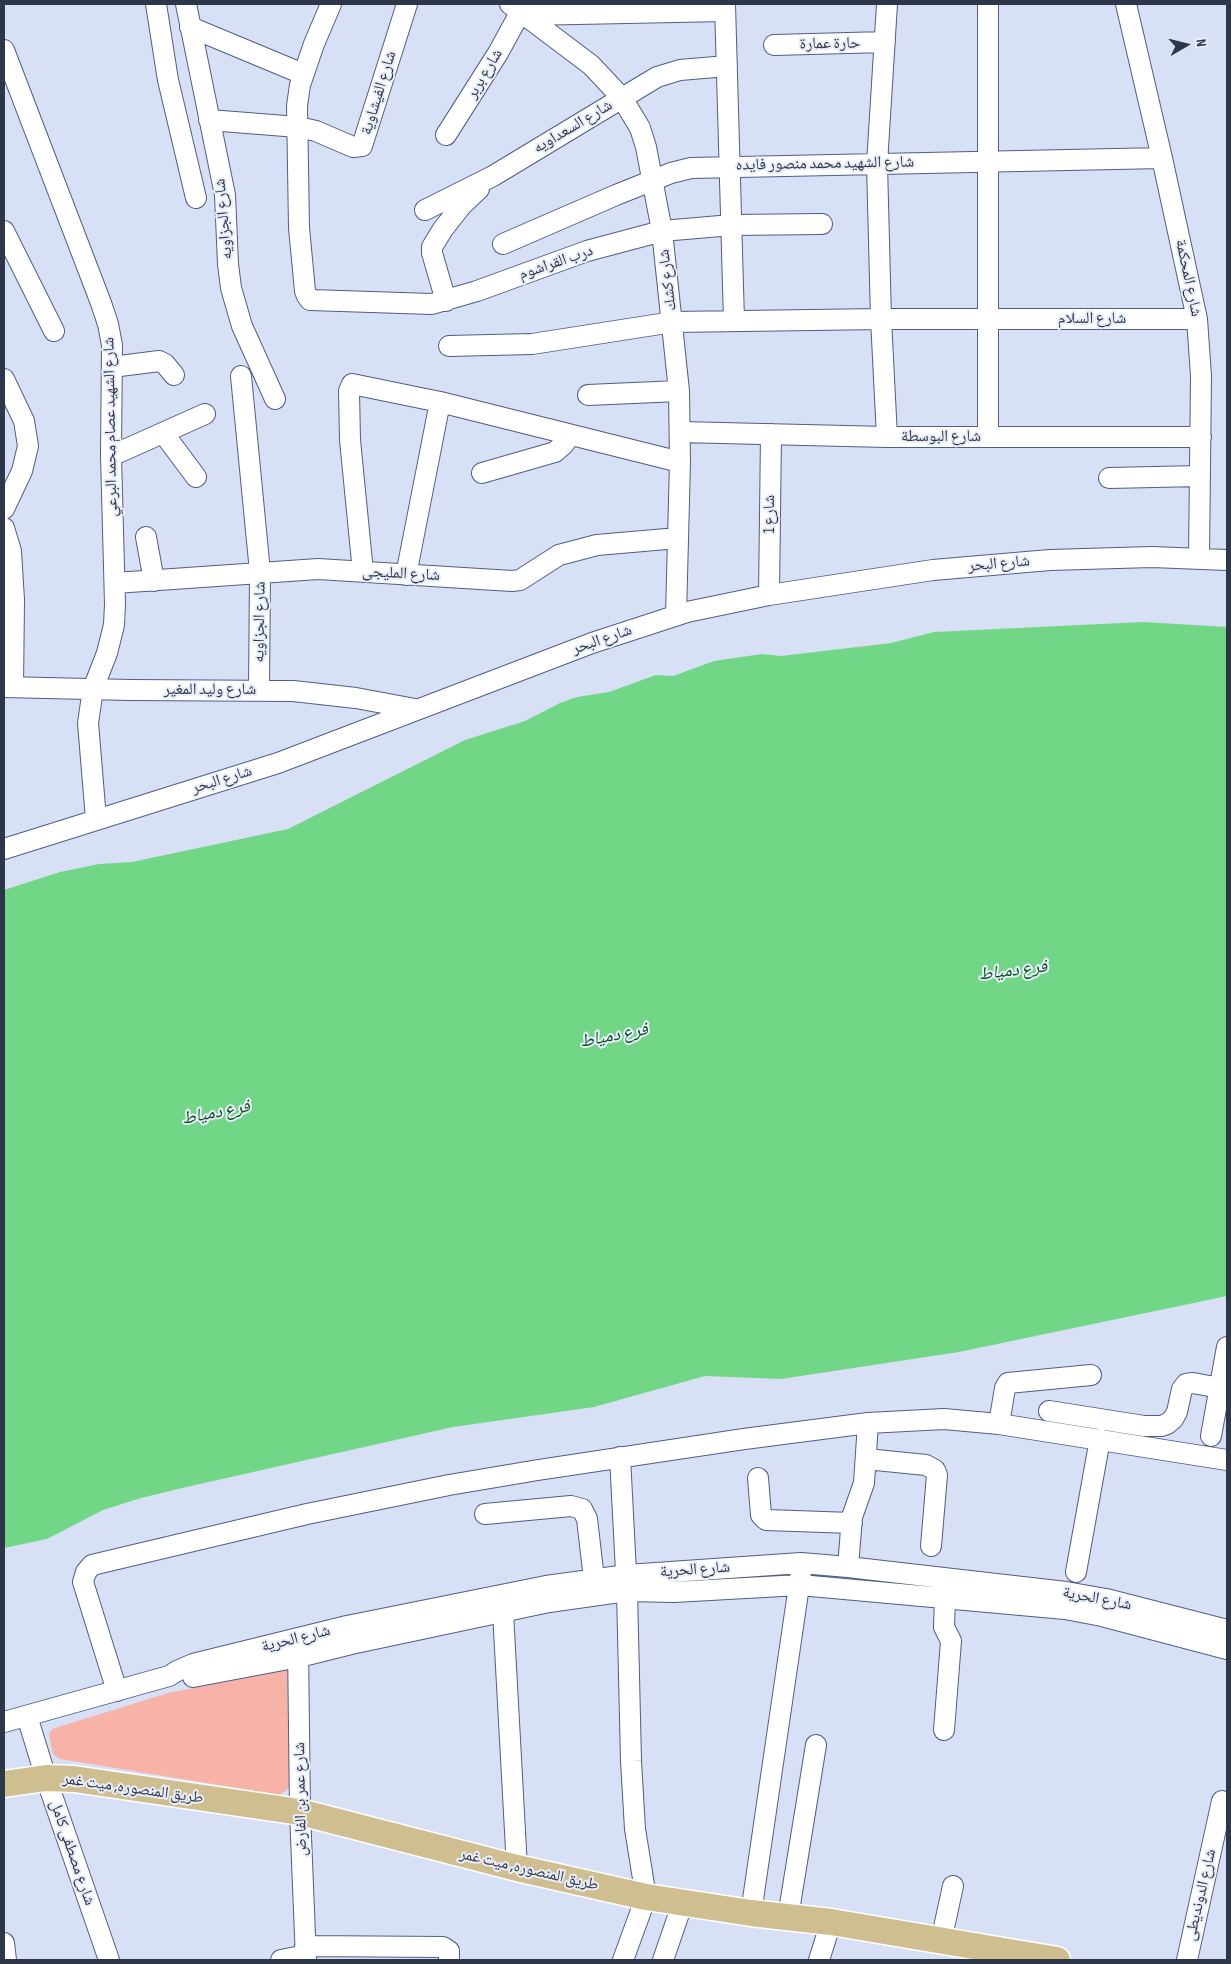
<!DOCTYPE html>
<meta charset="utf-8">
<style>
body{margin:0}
#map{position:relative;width:1231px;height:1964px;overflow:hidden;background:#d8e0f5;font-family:"Sofia Sans Condensed",sans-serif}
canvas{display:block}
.frame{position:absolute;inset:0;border:5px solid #2e364a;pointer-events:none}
.north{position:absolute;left:1161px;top:20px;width:50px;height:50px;-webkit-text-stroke:4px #e9edf8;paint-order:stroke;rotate:82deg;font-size:14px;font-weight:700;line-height:20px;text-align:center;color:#2e364a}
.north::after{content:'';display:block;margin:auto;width:18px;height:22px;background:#2e364a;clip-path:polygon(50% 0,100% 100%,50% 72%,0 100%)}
</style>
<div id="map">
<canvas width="1231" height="1964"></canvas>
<div class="frame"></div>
<div class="north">N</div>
</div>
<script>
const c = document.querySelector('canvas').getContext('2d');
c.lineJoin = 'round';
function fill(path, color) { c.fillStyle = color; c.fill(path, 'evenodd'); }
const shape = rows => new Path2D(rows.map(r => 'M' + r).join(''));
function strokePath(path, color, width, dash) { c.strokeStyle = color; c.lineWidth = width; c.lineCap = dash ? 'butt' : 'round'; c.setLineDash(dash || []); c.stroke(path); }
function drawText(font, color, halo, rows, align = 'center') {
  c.font = font + ' "Sofia Sans Condensed","Noto Naskh Arabic",sans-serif'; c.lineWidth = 4; c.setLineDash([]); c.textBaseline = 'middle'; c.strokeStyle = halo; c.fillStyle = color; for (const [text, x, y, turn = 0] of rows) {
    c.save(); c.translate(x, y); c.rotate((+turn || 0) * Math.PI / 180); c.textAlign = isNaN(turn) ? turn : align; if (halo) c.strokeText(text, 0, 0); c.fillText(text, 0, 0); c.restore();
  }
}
const green = shape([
 [292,1669,290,1787,280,1795,60,1759,53,1754,49,1734,52,1729,168,1693]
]);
const water = shape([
 [1143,622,1227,627,1227,1296,959,1352,781,1379,705,1376,594,1407,453,1427,182,1488,141,1498,103,1510,47,1539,4,1548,4,890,60,872,99,864,132,862,288,829,465,740,525,721,560,703,577,697,609,692,656,675,673,676,714,661,762,654,781,656,891,643,934,632]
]);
const minor = shape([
 [156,4,168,80,196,198],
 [186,4,225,195,228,264,231,288,242,326,275,399],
 [331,4,314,44,300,85,297,106,299,228,305,291,307,296,310,300,432,304,477,291,587,251,662,231,732,225,822,224],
 [510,4,591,65,622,98,640,128,646,147,662,231,679,391,680,462,676,616],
 [725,4,734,321],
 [887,4,877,164,881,319,887,437],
 [1126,4,1162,158,1197,319,1201,376,1199,558],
 [528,15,725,11],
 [190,27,303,74],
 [774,45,885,42],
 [4,50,101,303,108,324,112,345,111,456,115,604,114,625,107,653,93,689,88,723,96,819],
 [209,120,298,127,316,131,353,147,362,146,407,4],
 [446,135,498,53,521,11],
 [425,210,493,176,657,77,680,70,727,66],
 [4,231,54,331],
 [503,244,616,195,671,173,691,168,1162,158],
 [446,301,432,253,432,247,443,229,462,205,479,189],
 [449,346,532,344,673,322,881,319,1197,319],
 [112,367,159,361,165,364,174,375],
 [241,376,260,572,259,690],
 [4,379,24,421,28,446,22,471,4,509],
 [588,395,679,391],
 [680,432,887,437,1201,437],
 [164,434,196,477],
 [988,437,988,4],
 [111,456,205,414],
 [482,473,555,452,564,444,570,435],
 [1109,478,1200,476],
 [4,528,11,551,14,600,13,687],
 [146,537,154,581],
 [363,572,350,440,349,391,352,384,440,402,680,462],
 [406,575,440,402],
 [115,583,318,569,512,581,520,580,559,555,597,545,678,538],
 [769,595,771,434],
 [4,687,130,690,293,691,356,698,415,709],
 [4,849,278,763,592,643,687,612,769,595,933,570,1050,560,1152,557,1227,560],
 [1049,1411,1144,1426,1161,1426,1167,1424,1173,1419,1177,1412,1182,1389,1186,1384,1193,1383,1220,1388],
 [999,1424,1005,1388,1008,1383,1091,1375],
 [1211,1436,1227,1347],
 [620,1457,627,1591,631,1761,635,1829,646,1897,623,1960],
 [866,1459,926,1465,935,1470,937,1475,931,1546],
 [758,1478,761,1515,766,1520,852,1523],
 [485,1514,571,1506,582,1509,587,1519,594,1579],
 [848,1567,852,1517,864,1483,868,1423],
 [1076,1572,1100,1439],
 [503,1612,517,1868],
 [298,1645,300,1812,306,1960],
 [193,1677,299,1657,351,1644,549,1602,627,1591,674,1592,800,1585,1065,1609,1102,1616,1227,1649],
 [117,1691,83,1582,86,1572,92,1565,307,1514,449,1485,538,1470,744,1439,868,1423,944,1419,999,1424,1227,1460],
 [27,1716,46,1778,109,1960],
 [4,1722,169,1676,177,1671,193,1664,347,1626,546,1586,627,1575,801,1563,848,1567,1066,1592,1106,1599,1227,1630],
 [944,1730,951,1641,944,1627,945,1598],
 [751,1913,801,1572],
 [788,1917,816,1745],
 [941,1941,953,1886],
 [4,1943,6,1960],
 [305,1946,443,1947,449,1951,449,1960],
 [281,1960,306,1955],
 [663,1960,683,1902],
 [819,1960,831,1922],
 [1187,1960,1222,1801]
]);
const major = shape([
 [4,1784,46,1778,74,1779,300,1812,517,1868,646,1897,751,1913,831,1922,1057,1960]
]);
const streetNames = [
 ["حارة عمارة",830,44,-1],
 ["شارع بربر",485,74,-59],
 ["شارع الفيشاوية",379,93,-73],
 ["شارع السعداويه",573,127,-31],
 ["شارع الشهيد محمد منصور فايده",825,164,-1],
 ["شارع الجزاويه",224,219,-95],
 ["درب القراشوم",556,263,-19],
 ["شارع المحكمة",1188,278,78],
 ["شارع كشك",668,280,-97],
 ["شارع السلام",1092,319],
 ["شارع الشهيد عصام محمد البرعي",111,427,-91],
 ["شارع البوسطة",941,437],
 ["شارع 1",770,514,-90],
 ["شارع البحر",999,564,-5],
 ["شارع المليجى",401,574,3],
 ["شارع الجزاويه",260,622,-89],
 ["شارع البحر",602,640,-19],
 ["شارع وليد المغير",210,690],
 ["شارع البحر",222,780,-17],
 ["شارع الحرية",695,1570,-4],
 ["شارع الحرية",1097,1599,11],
 ["شارع الحرية",296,1639,-14],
 ["طريق المنصوره, ميت غمر",133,1789,8],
 ["شارع عمر بن الفارض",301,1799,-91],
 ["شارع مصطفى كامل",72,1853,71],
 ["طريق المنصوره, ميت غمر",529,1870,13],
 ["شارع الدونديطى",1201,1895,-77]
];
const waterNames = [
 ["فرع دمياط",1013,971,-7],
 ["فرع دمياط",614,1036,-11],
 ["فرع دمياط",216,1113,-11]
];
fill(green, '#f8b3a8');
fill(water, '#72d687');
strokePath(minor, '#4e5e8b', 22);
strokePath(major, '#fff', 29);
strokePath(minor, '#fff', 20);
strokePath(major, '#cfbe8f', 26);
drawText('16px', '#2e364a', '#e9edf8', streetNames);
drawText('italic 18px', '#025120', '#e9edf8', waterNames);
</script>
